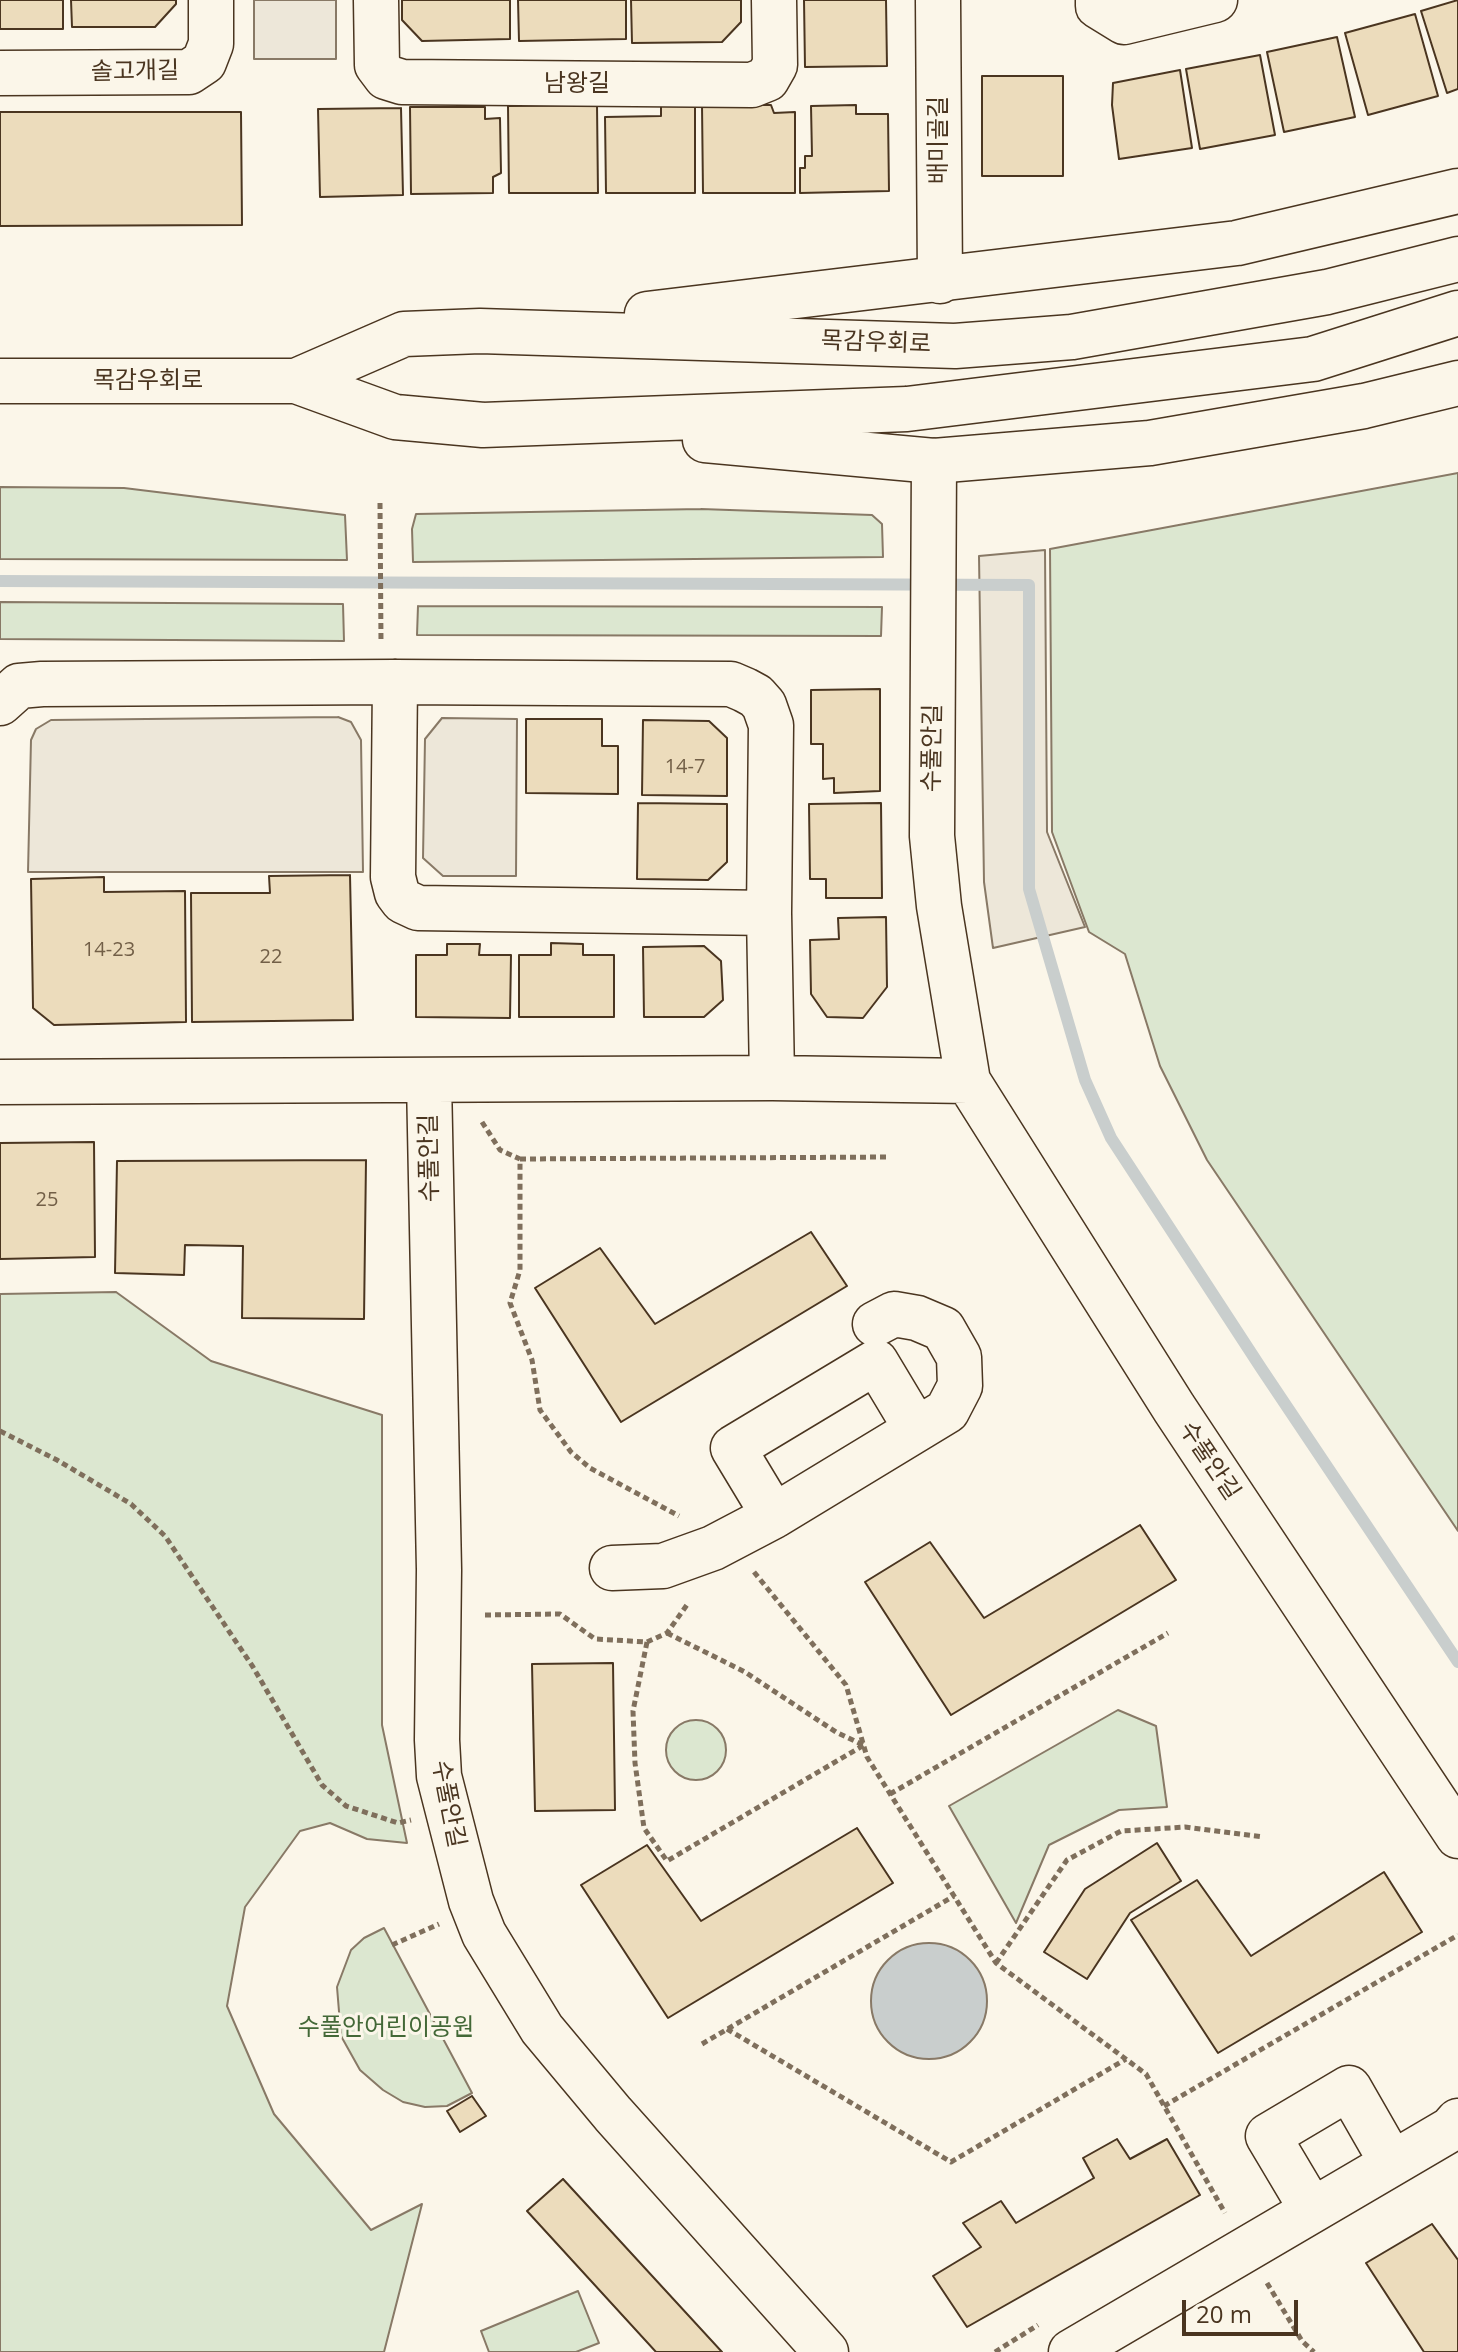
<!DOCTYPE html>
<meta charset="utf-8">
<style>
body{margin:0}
#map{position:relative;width:1458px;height:2352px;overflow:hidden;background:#fbf6e9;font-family:"Open Sans",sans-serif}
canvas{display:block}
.scale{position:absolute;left:1182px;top:2300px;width:116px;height:36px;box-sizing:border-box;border:4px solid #4a3520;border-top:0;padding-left:10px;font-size:24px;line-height:28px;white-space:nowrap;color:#4a3520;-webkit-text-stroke:6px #fbf6e9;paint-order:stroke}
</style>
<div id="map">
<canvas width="1458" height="2352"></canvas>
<div class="scale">20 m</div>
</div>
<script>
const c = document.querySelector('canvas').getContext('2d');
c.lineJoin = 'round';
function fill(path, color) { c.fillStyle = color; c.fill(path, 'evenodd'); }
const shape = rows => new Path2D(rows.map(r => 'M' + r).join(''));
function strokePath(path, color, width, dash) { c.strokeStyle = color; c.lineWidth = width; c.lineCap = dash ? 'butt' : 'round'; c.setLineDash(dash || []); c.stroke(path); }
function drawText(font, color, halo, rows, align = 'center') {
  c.font = font + ' "Open Sans","Noto Sans KR",sans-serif'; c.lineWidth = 6; c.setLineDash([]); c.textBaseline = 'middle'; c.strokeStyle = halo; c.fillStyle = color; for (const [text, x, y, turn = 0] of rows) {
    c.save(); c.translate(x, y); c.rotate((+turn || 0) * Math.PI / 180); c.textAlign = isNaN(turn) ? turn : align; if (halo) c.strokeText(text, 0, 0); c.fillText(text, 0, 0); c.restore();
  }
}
const green = shape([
 [1458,473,1458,1531,1207,1160,1160,1066,1125,954,1089,932,1052,832,1050,549,1458,473],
 [0,487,124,488,345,515,347,560,0,559,0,487],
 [701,509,872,515,882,524,883,557,413,562,412,529,416,514,701,509],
 [0,602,343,604,344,641,0,639,0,602],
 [418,606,882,607,881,636,417,635,418,606],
 [116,1292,211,1361,382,1415,382,1725,407,1843,367,1839,330,1823,300,1831,245,1907,227,2006,274,2114,371,2230,422,2204,384,2352,0,2352,0,1294,116,1292],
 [1118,1710,1156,1726,1167,1807,1119,1810,1049,1845,1016,1923,949,1806,1118,1710],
 '666 1750a30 30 0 1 1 60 0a30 30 0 1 1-60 0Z',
 [384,1928,472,2093,447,2106,425,2107,403,2102,383,2090,360,2070,341,2036,337,1987,351,1950,364,1938,384,1928],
 [578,2291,599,2343,576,2352,489,2352,481,2331,578,2291]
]);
const parking = shape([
 [254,0,336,0,336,59,254,59,254,0],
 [1045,550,1047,832,1085,927,993,948,984,882,979,556,1045,550],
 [338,717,351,722,361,740,363,872,28,872,31,740,36,729,51,720,338,717],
 [442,718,517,719,516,876,443,876,423,858,425,739,442,718]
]);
const water = shape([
 '871 2001a58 58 0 1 1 116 0a58 58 0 1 1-116 0Z'
]);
const stream = shape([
 [0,581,1029,585,1029,889,1085,1080,1111,1138,1261,1368,1458,1662]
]);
const building = shape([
 [0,0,63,0,63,29,0,29,0,0],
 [71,0,176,0,176,4,155,27,72,27,71,0],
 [402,0,510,0,510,39,422,41,402,20,402,0],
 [518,0,626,0,626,39,519,41,518,0],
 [631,0,741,0,741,22,722,42,632,43,631,0],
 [804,0,886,0,887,66,805,67,804,0],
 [1458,0,1458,89,1447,93,1421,11,1458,0],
 [1415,14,1438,96,1368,115,1345,33,1415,14],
 [1337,37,1355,117,1284,132,1267,52,1337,37],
 [1260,55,1275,135,1200,149,1186,69,1260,55],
 [1180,70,1192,148,1119,159,1112,105,1113,83,1180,70],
 [982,76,1063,76,1063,176,982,176,982,76],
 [597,105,598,193,509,193,508,106,597,105],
 [695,105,695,193,606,193,605,117,661,116,661,106,695,105],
 [702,105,771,105,774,113,795,112,795,193,703,193,702,105],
 [856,105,856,114,888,114,889,191,800,193,800,168,805,168,805,156,812,156,811,106,856,105],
 [410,107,485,107,485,119,500,118,501,173,493,177,493,193,411,194,410,107],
 [401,108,403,195,320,197,318,109,401,108],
 [0,112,241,112,242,225,0,226,0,112],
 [880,689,880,791,834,793,834,778,823,779,823,744,811,744,811,690,880,689],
 [526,719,602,719,602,746,618,746,618,794,526,793,526,719],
 [643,720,709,721,727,738,727,796,642,795,643,720],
 [638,803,727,804,727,862,708,880,637,879,638,803],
 [881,803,882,898,826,898,826,879,810,879,809,804,881,803],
 [350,875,353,1020,192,1022,191,893,270,893,269,876,350,875],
 [104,877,104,892,185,891,186,1022,54,1025,33,1008,31,879,104,877],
 [886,917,887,987,863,1018,827,1017,811,994,810,940,839,939,838,918,886,917],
 [551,943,583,944,583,955,614,955,614,1017,519,1017,519,955,551,955,551,943],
 [447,944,480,944,479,955,511,955,510,1018,416,1017,416,955,447,955,447,944],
 [704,946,721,961,723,1000,704,1017,644,1017,643,947,704,946],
 [94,1142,95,1257,0,1259,0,1143,94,1142],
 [366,1160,364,1319,242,1318,243,1246,185,1245,184,1275,115,1273,117,1161,366,1160],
 [811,1232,847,1286,621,1422,535,1288,600,1248,655,1324,811,1232],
 [1140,1525,1176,1580,951,1715,865,1582,930,1542,984,1618,1140,1525],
 [613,1663,615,1810,535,1811,532,1664,613,1663],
 [857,1828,893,1883,668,2018,581,1885,647,1845,701,1921,857,1828],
 [1157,1843,1181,1881,1130,1913,1087,1979,1044,1952,1085,1889,1157,1843],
 [1384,1872,1422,1932,1218,2053,1131,1920,1197,1880,1251,1956,1384,1872],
 [472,2096,486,2116,460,2132,447,2111,472,2096],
 [1117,2139,1130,2159,1167,2139,1200,2195,967,2327,933,2276,981,2247,963,2223,1001,2201,1016,2223,1094,2178,1083,2158,1117,2139],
 [563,2179,722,2352,656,2352,527,2211,563,2179],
 [1432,2224,1458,2260,1458,2352,1424,2352,1366,2263,1432,2224]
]);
const path = shape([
 [380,503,381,642],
 [482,1122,500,1150,520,1159,520,1270,510,1303,532,1360,540,1410,571,1452,590,1468,679,1516],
 [520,1159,890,1157],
 [0,1431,57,1460,131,1504,165,1536,253,1667,322,1785,346,1806,398,1823,411,1820],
 [754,1572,846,1685,867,1757,996,1963,1146,2074,1225,2213],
 [485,1615,560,1614,595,1639,647,1642,667,1633,689,1602],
 [667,1633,745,1672,836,1732,863,1745],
 [647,1642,633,1711,635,1763,644,1828,667,1861,864,1745],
 [890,1794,1168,1633],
 [392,1945,439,1924],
 [996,1963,1067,1860,1121,1831,1185,1827,1263,1837],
 [727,2029,951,2162,1126,2059],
 [702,2044,954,1896],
 [1164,2106,1458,1935],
 [1267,2283,1302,2341,1314,2352],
 [995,2352,1038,2325]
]);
const minor = shape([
 [376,0,377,65,386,77,402,82,752,85,767,79,775,65,774,0],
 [938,0,940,281],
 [1098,0,1098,6,1124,22,1215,0],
 [0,73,189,72,204,62,211,44,211,0],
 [934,461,932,836,939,906,968,1081,1174,1408,1458,1836],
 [395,682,393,877,397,893,403,901,418,908,769,913],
 [0,703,19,686,42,684,395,682,731,684,745,690,756,696,764,705,771,725,769,913,772,1078],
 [429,1081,439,1570,437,1740,439,1776,471,1901,484,1934,542,2029,613,2114,826,2352],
 [0,1082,772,1078,968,1081],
 [774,1516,733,1448,876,1362,915,1427],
 [612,1568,663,1566,713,1548,774,1516,947,1411,960,1386,959,1357,943,1329,917,1318,894,1314,875,1324],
 [1312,2210,1268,2136,1349,2088,1392,2163],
 [1071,2352,1451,2129,1458,2121]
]);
const major = shape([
 [647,314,1237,243,1458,191],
 [0,381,296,381,395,417,483,425,907,409,1313,359,1458,313],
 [296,381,404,334,480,331,955,346,1072,337,1327,292,1458,259],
 [705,440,934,461,1150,443,1364,406,1458,383]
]);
const numberNames = [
 ["14-7",685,767],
 ["14-23",109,950],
 ["22",271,957],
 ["25",47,1200]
];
const streetNames = [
 ["솔고개길",135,72,-1],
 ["남왕길",577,84],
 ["배미골길",939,140,-90],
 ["목감우회로",876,343,2],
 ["목감우회로",148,381],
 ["수풀안길",933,748,-89],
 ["수풀안길",430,1158,-91],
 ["수풀안길",1209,1461,56],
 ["수풀안길",448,1804,79]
];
const parkNames = [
 ["수풀안어린이공원",386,2028]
];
fill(green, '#dce7d0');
strokePath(green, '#887966', 2);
fill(parking, '#ede7d9');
strokePath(parking, '#887966', 2);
fill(water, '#c9cecd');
strokePath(water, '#887966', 2);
strokePath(stream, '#c9cecd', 12);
fill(building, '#ecdcbc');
strokePath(building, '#4a3520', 2);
strokePath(minor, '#4a3520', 47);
strokePath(major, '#4a3520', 47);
strokePath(path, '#7f6f5c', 5, [6, 4]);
strokePath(minor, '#fbf6e9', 44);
strokePath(major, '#fbf6e9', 44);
drawText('20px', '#725f47', null, numberNames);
drawText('24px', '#4a3520', '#fbf6e9', streetNames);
drawText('24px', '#436837', '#fbf6e9', parkNames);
</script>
